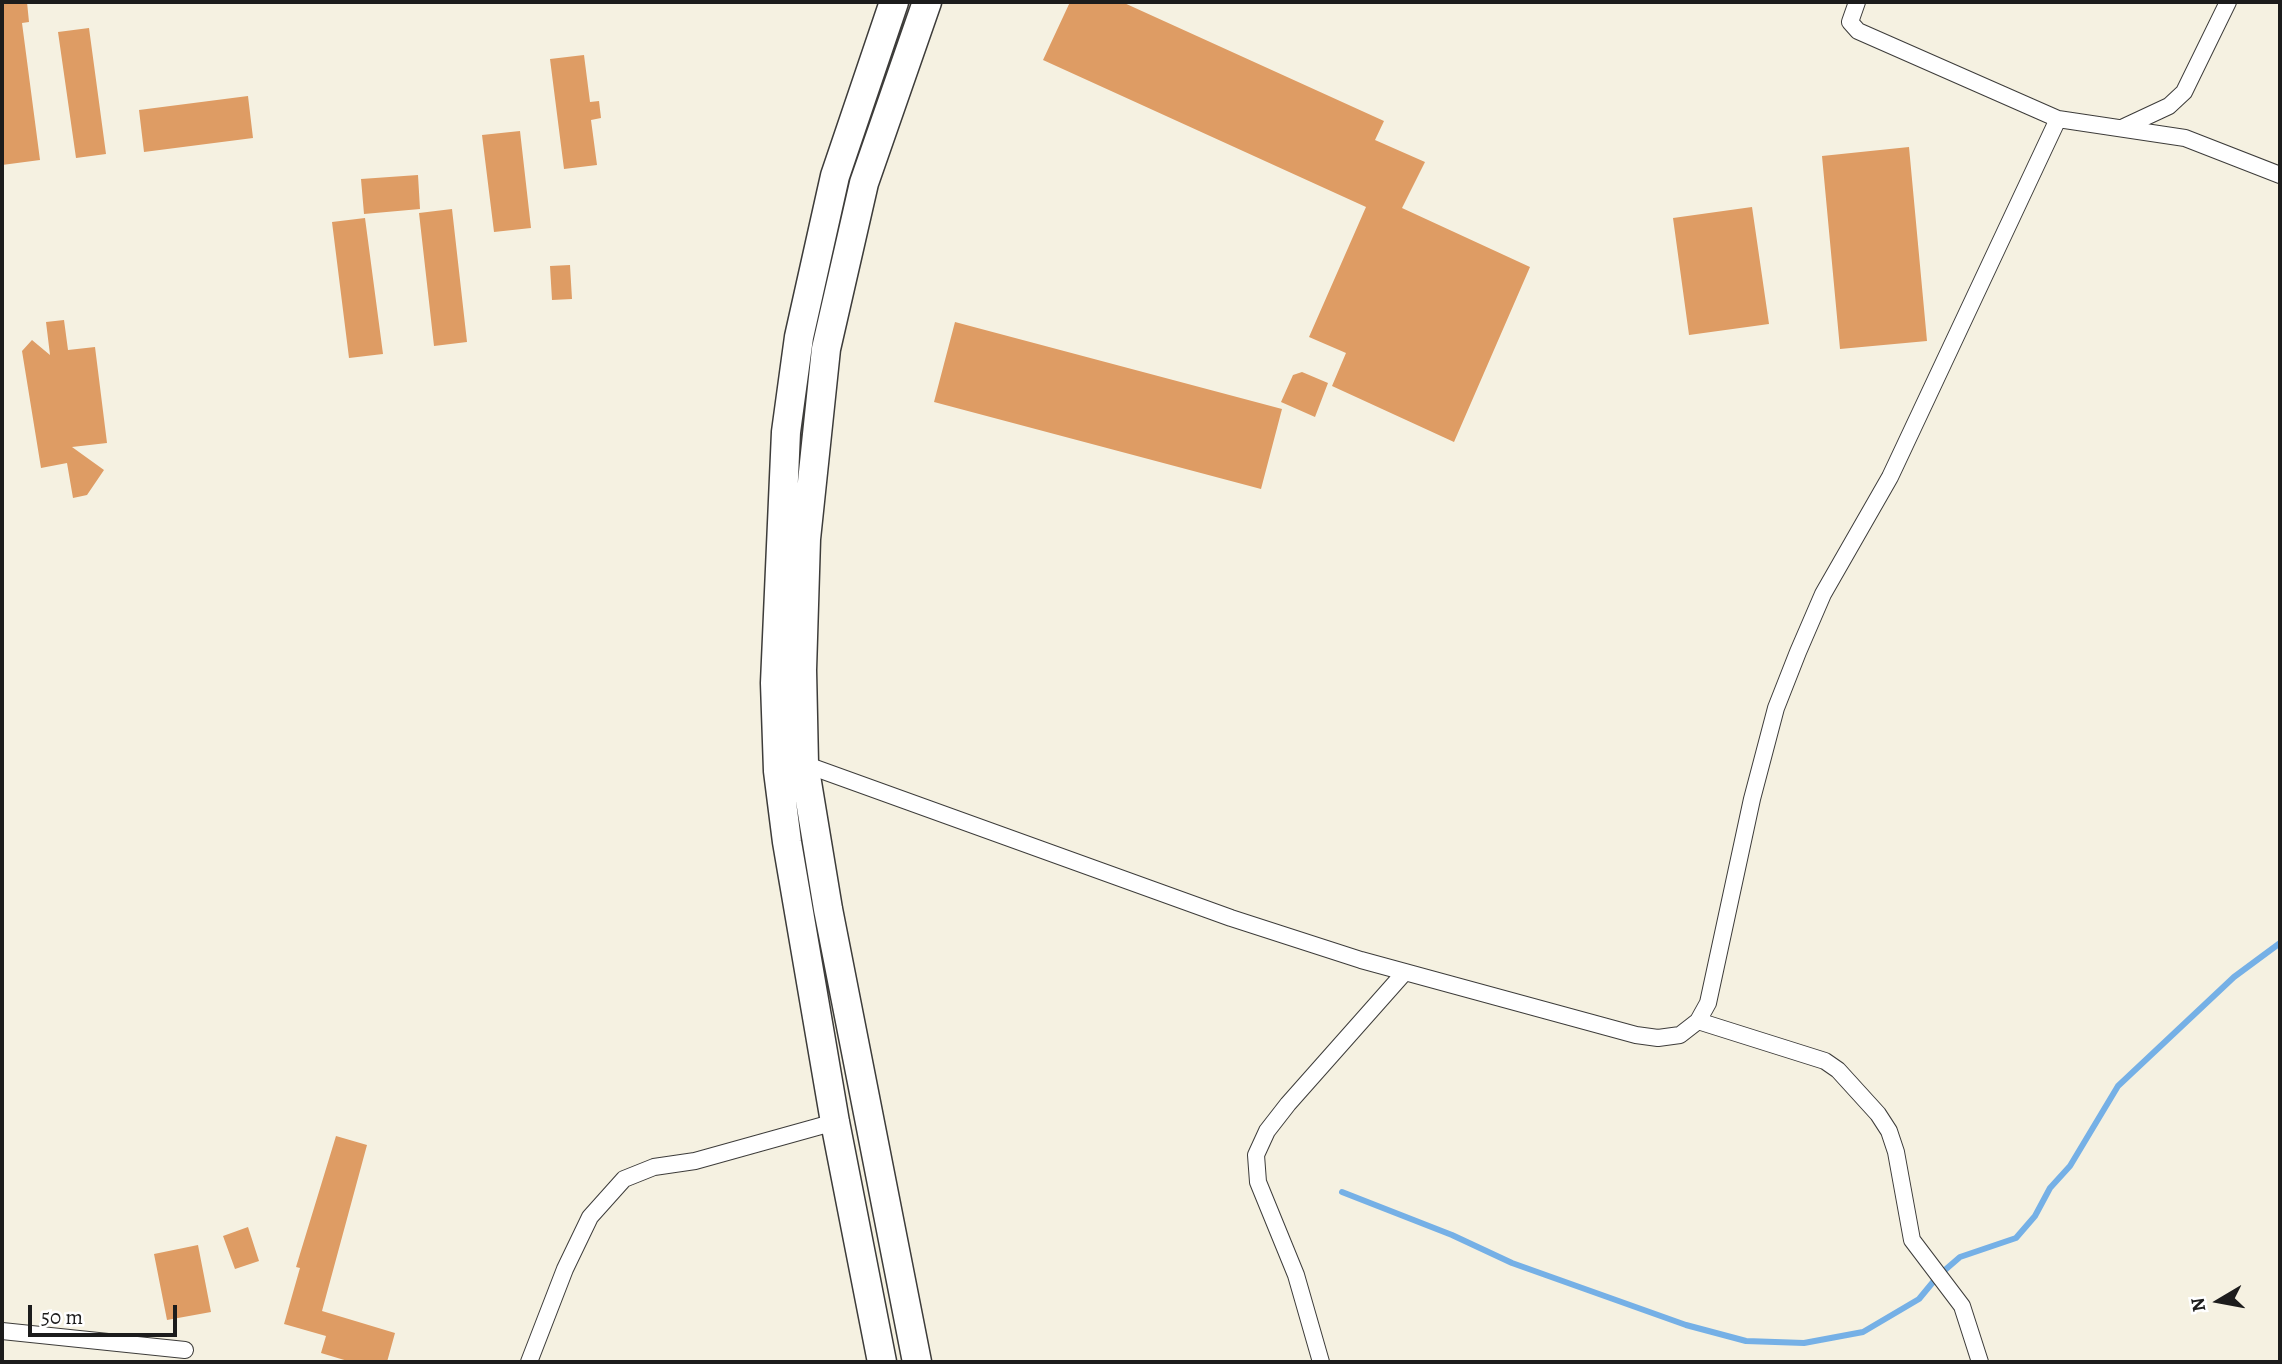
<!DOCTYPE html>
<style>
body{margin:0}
#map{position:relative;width:2282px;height:1364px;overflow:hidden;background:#f5f1e1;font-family:Alegreya,serif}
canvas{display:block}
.frame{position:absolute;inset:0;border:4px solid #1c1c1c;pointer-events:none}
.north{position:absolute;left:2184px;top:1266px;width:70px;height:70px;-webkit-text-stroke:5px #fff;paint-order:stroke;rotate:260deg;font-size:19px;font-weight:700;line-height:28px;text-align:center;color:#1c1c1c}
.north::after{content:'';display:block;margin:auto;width:24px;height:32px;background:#1c1c1c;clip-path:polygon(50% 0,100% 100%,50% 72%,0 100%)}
.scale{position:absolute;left:28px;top:1305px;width:149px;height:32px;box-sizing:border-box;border:4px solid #1c1c1c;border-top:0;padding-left:9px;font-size:21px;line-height:24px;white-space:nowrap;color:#1c1c1c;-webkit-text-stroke:5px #fff;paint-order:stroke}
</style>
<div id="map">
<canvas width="2282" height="1364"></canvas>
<div class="frame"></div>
<div class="north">N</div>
<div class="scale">50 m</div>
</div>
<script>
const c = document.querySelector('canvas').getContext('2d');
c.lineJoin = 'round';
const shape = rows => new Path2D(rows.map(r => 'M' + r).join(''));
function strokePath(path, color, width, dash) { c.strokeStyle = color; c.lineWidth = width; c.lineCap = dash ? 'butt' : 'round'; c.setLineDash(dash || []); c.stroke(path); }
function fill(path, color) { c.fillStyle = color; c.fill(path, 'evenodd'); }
const stream = shape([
 [1342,1192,1452,1235,1512,1263,1686,1325,1746,1341,1804,1343,1863,1332,1919,1299,1938,1276,1960,1257,2016,1238,2035,1216,2050,1188,2070,1166,2118,1086,2234,977,2280,943]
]);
const building = shape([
 [2,2,27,2,29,22,22,23,40,160,2,165],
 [1070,2,1122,2,1384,121,1375,140,1425,162,1402,208,1530,267,1454,442,1332,386,1346,353,1309,337,1366,207,1043,60],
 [89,28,106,154,76,158,58,32],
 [584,55,590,102,599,101,601,118,591,120,597,165,564,169,550,59],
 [248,96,253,138,144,152,139,110],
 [520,131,531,228,494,232,482,135],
 [1909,147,1927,341,1840,349,1822,156],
 [418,175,420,209,364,214,361,179],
 [1752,207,1769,324,1689,335,1673,218],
 [452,209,467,342,434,346,419,213],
 [365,218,383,354,349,358,332,222],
 [570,265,572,299,552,300,550,266],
 [64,320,68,350,95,347,107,443,72,447,104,470,87,495,73,498,67,463,41,468,22,351,32,340,50,355,46,322],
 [955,322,1282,409,1261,489,934,402],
 [1302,372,1328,383,1315,417,1281,402,1293,375],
 [336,1136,367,1145,322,1311,395,1333,387,1362,351,1362,321,1353,326,1336,284,1324,300,1268,296,1267],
 [248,1227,259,1261,235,1269,223,1236],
 [198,1245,211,1312,167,1320,154,1254]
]);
const street = shape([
 [2058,119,2185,138,2280,175],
 [2124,127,2169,106,2184,92,2228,2],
 [804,764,1231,918,1361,960,1636,1035,1658,1038,1680,1035,1698,1021,1708,1003,1752,799,1776,708,1798,652,1823,594,1890,477,2058,119,1858,31,1850,22,1857,2],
 [1698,1021,1825,1061,1838,1070,1878,1114,1889,1131,1896,1152,1912,1240,1962,1306,1980,1362],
 [2,1331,185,1350],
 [529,1362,565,1269,590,1217,624,1179,654,1167,695,1161,835,1122],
 [1321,1362,1296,1275,1258,1182,1256,1155,1267,1131,1288,1104,1405,972]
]);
const highway = shape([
 [882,1362,835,1122,787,842,778,771,775,683,786,432,799,337,835,176,894,2],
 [917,1362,828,909,804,764,802,670,806,539,826,349,864,183,927,2]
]);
strokePath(stream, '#75b0e6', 6);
fill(building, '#de9c64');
strokePath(street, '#3d3c3a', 18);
strokePath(highway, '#3d3c3a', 31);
strokePath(street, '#fff', 16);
strokePath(highway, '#fff', 28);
</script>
